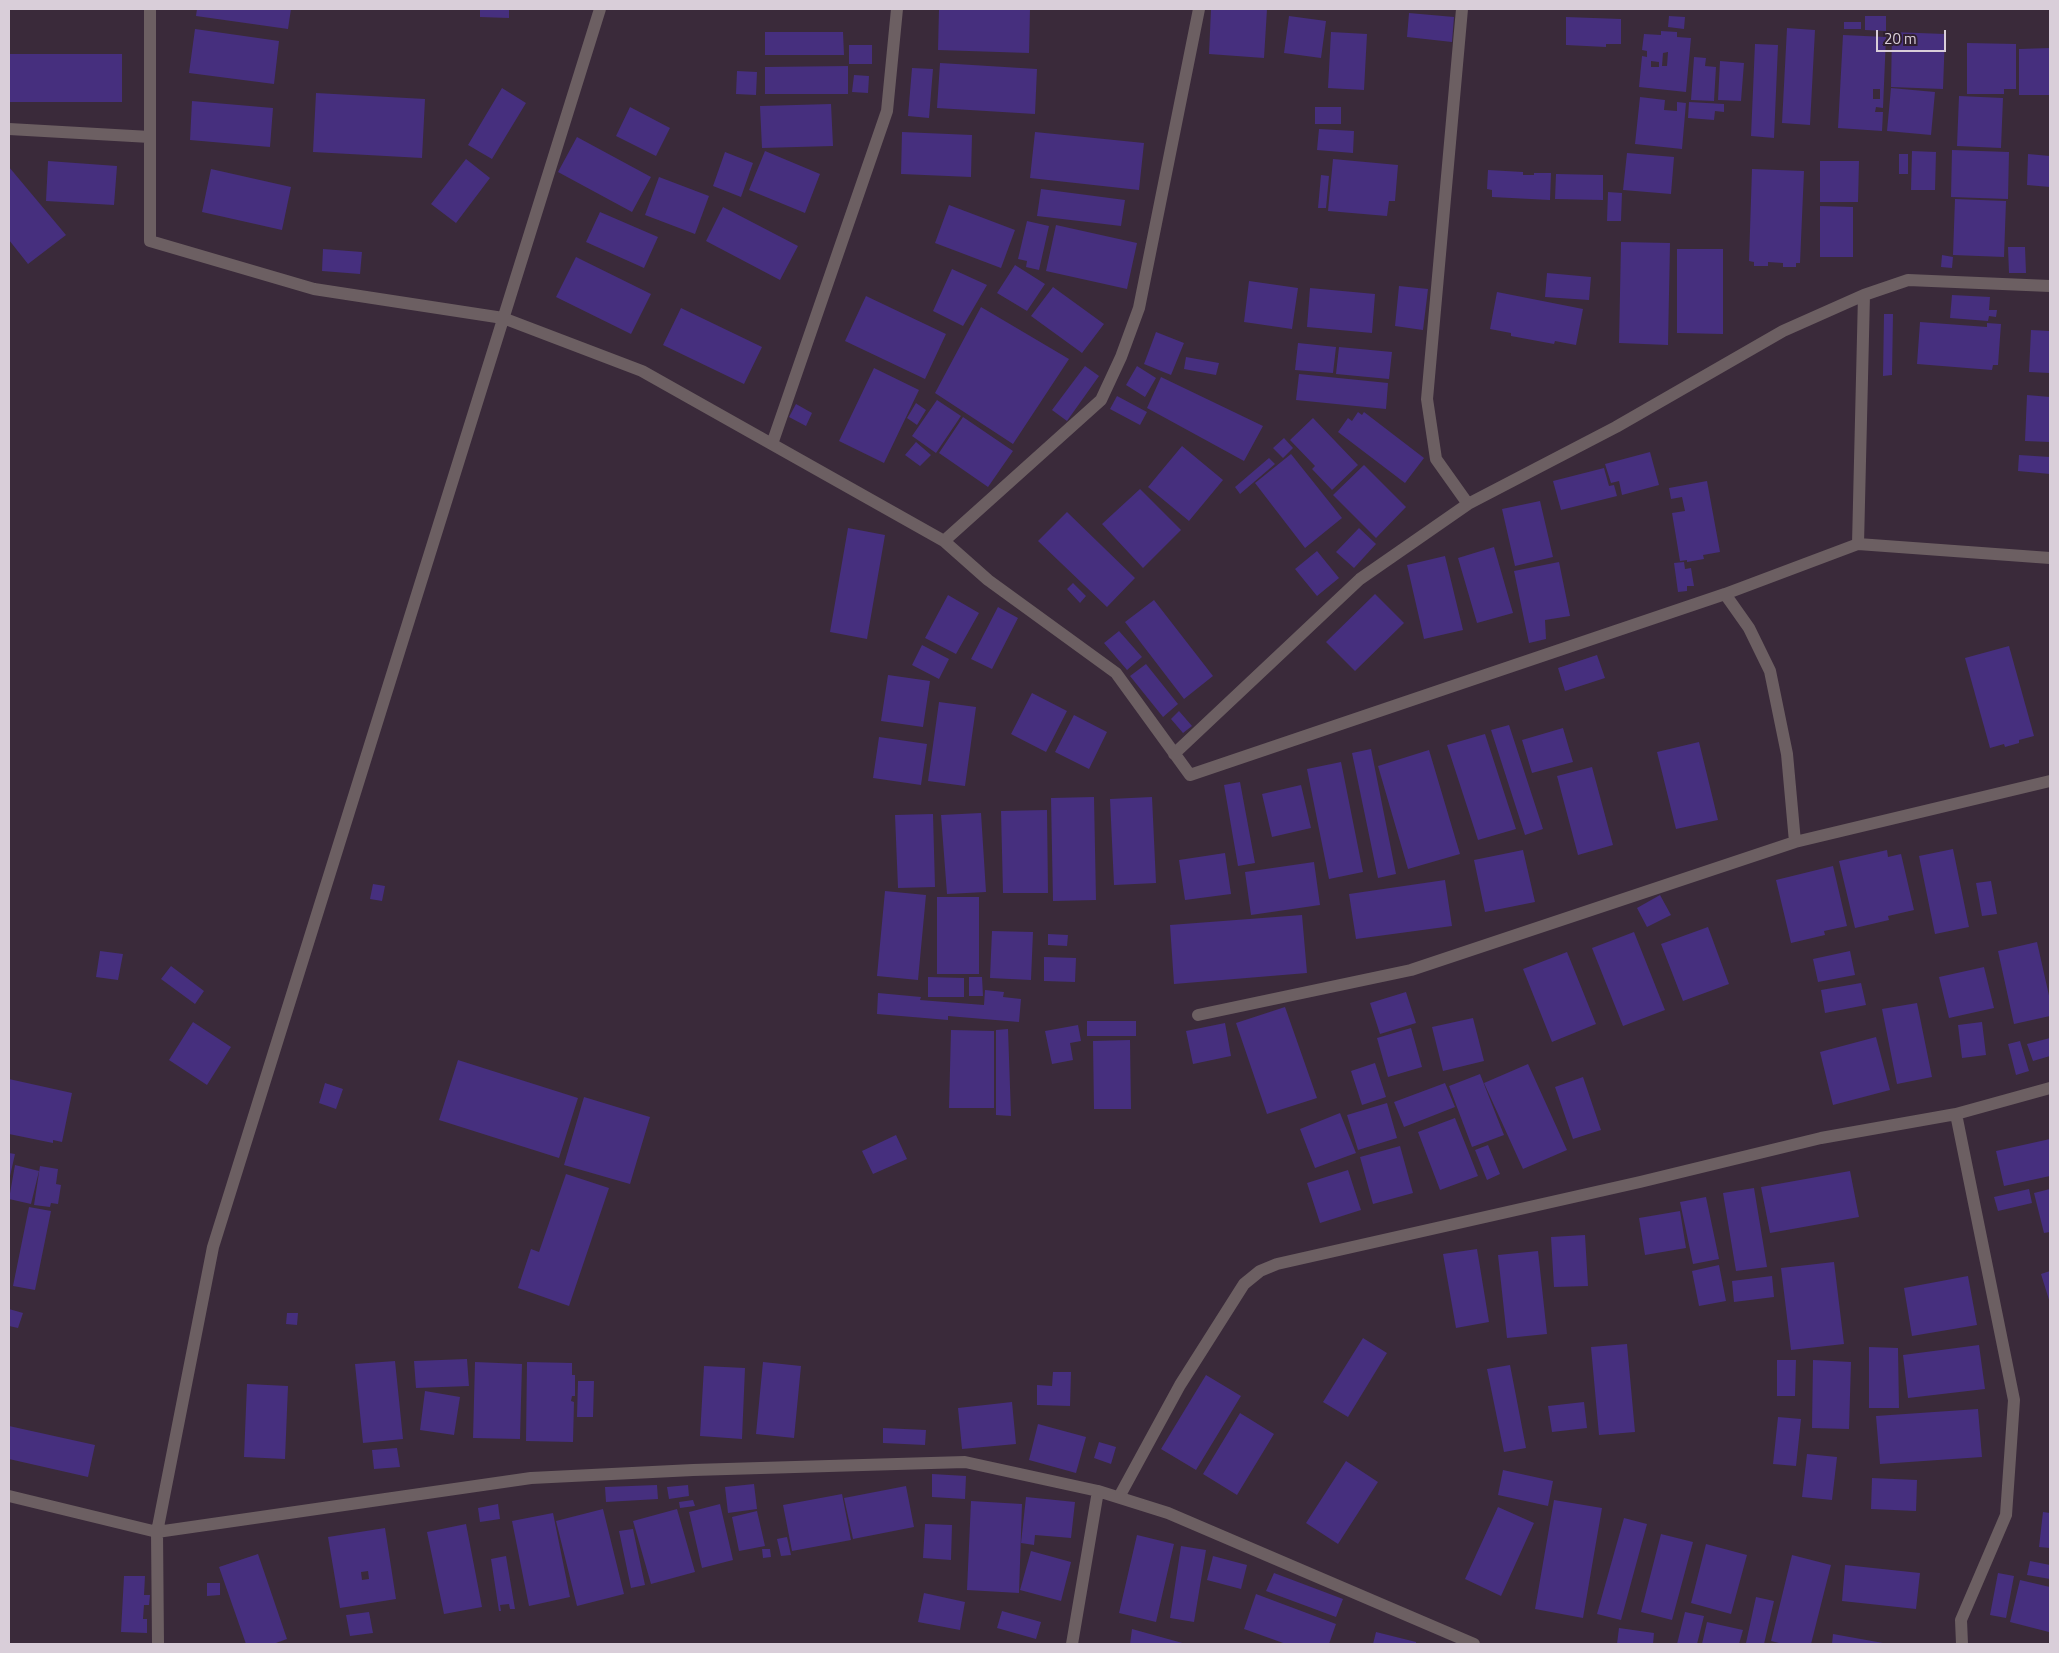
<!DOCTYPE html>
<style>
body{margin:0}
#map{position:relative;width:2059px;height:1653px;overflow:hidden;background:#3a2a3a;font-family:"Titillium Web",sans-serif}
canvas{display:block}
.frame{position:absolute;inset:0;border:10px solid #d9ced9;pointer-events:none}
.scale{position:absolute;left:1876px;top:30px;width:70px;height:22px;box-sizing:border-box;border:2px solid #d9ced9;border-top:0;padding-left:6px;font-size:15px;line-height:18px;white-space:nowrap;color:#d9ced9;-webkit-text-stroke:4px #302030;paint-order:stroke}
</style>
<div id="map">
<canvas width="2059" height="1653"></canvas>
<div class="frame"></div>
<div class="scale">20 m</div>
</div>
<script>
const c = document.querySelector('canvas').getContext('2d');
c.lineJoin = 'round';
function fill(path, color) { c.fillStyle = color; c.fill(path, 'evenodd'); }
const shape = rows => new Path2D(rows.map(r => 'M' + r).join(''));
function strokePath(path, color, width, dash) { c.strokeStyle = color; c.lineWidth = width; c.lineCap = dash ? 'butt' : 'round'; c.setLineDash(dash || []); c.stroke(path); }
const building = shape([
 [197,9,291,9,288,29,196,16],
 [480,9,509,9,509,18,480,17],
 [939,9,1030,9,1029,53,938,50],
 [1211,9,1267,9,1264,58,1209,54],
 [1409,13,1454,17,1452,42,1407,37],
 [1289,16,1326,21,1321,58,1284,53],
 [1669,16,1685,17,1684,29,1668,27],
 [1865,16,1886,16,1886,31,1865,30],
 [1566,17,1621,19,1621,44,1606,44,1606,47,1566,45],
 [1844,22,1861,22,1861,29,1844,29],
 [1787,28,1815,30,1810,125,1782,123],
 [195,29,279,41,274,84,189,73],
 [1661,31,1677,32,1677,37,1691,38,1686,92,1639,87,1642,56,1647,57,1647,51,1642,50,1644,34,1661,35],
 [1668,52,1667,66,1662,66,1663,53],
 [1651,61,1659,62,1659,67,1651,67],
 [765,32,843,32,844,55,765,55],
 [1331,32,1367,34,1364,90,1328,88],
 [1892,32,1945,34,1943,89,1891,87],
 [1843,35,1886,37,1883,108,1876,107,1875,112,1883,112,1882,131,1838,128],
 [1873,89,1880,89,1880,99,1873,99],
 [1967,43,2016,44,2016,89,2004,89,2004,94,1967,94],
 [1755,44,1778,45,1774,138,1751,136],
 [849,45,872,45,872,64,849,64],
 [2050,48,2050,95,2019,95,2019,49],
 [9,54,122,54,122,102,9,102],
 [1694,57,1706,58,1705,66,1716,67,1714,101,1691,100],
 [1720,61,1744,63,1741,101,1718,100],
 [940,63,1037,69,1035,114,937,108],
 [848,66,848,94,765,94,765,67],
 [912,68,933,69,929,118,908,116],
 [737,71,757,72,756,95,736,94],
 [854,75,869,76,868,93,852,92],
 [502,88,526,103,492,159,468,145],
 [1891,88,1935,92,1931,135,1887,131],
 [316,93,425,99,422,158,313,152],
 [1959,96,2003,98,2001,148,1957,146],
 [1640,97,1665,100,1664,110,1677,111,1677,102,1686,103,1682,149,1635,144],
 [192,101,273,108,270,147,190,140],
 [1689,102,1724,104,1724,112,1715,111,1714,120,1688,118],
 [831,104,833,146,762,148,760,106],
 [630,107,670,128,656,156,616,136],
 [1315,107,1341,107,1341,124,1315,124],
 [1319,129,1354,131,1353,153,1317,150],
 [902,132,972,135,971,177,901,174],
 [1035,132,1144,143,1139,190,1030,178],
 [577,137,651,177,632,212,558,172],
 [1952,150,2009,152,2008,199,1951,197],
 [765,151,820,174,805,213,749,190],
 [1912,151,1936,152,1935,190,1911,190],
 [725,152,753,163,741,197,713,186],
 [1627,153,1674,157,1671,194,1623,190],
 [1899,154,1908,154,1908,174,1899,174],
 [2028,154,2050,156,2050,187,2027,185],
 [466,159,490,178,456,223,431,204],
 [1333,159,1398,165,1395,201,1389,201,1387,216,1328,211],
 [48,161,117,166,114,205,46,201],
 [1820,161,1859,161,1858,202,1820,202],
 [9,167,66,235,28,264,9,240],
 [211,169,291,187,282,230,202,212],
 [1752,169,1804,171,1800,263,1796,263,1796,267,1783,267,1783,263,1768,262,1768,266,1754,266,1754,262,1749,261],
 [1488,170,1523,172,1523,175,1534,175,1534,173,1551,173,1550,200,1492,197,1492,190,1487,189],
 [1556,174,1603,175,1603,200,1555,199],
 [1321,175,1329,176,1326,208,1318,208],
 [659,177,709,196,695,234,645,215],
 [1041,189,1125,200,1121,226,1037,216],
 [1608,192,1622,193,1621,221,1607,221],
 [1955,199,2006,201,2004,257,1953,255],
 [949,205,1015,230,1001,268,935,243],
 [1820,206,1853,207,1853,257,1820,257],
 [723,207,798,246,780,280,706,241],
 [600,212,658,237,644,268,586,242],
 [1027,221,1049,226,1039,270,1026,267,1027,261,1018,259],
 [1056,225,1137,243,1127,289,1046,271],
 [1621,242,1670,243,1668,345,1619,343],
 [2008,247,2025,247,2026,273,2009,273],
 [323,249,362,252,360,274,322,271],
 [1677,249,1723,249,1723,334,1677,333],
 [1942,255,1953,257,1952,268,1941,267],
 [576,257,651,294,631,334,556,297],
 [1015,265,1045,284,1027,311,997,293],
 [952,269,987,285,963,326,933,311],
 [1547,273,1591,277,1589,300,1545,297],
 [1249,281,1298,288,1292,329,1244,322],
 [1399,286,1428,289,1423,330,1395,326],
 [1053,287,1104,324,1082,353,1031,316],
 [1310,288,1375,294,1372,333,1307,327],
 [1497,292,1583,309,1576,345,1555,341,1554,344,1511,336,1511,333,1490,329],
 [1952,295,1990,297,1989,310,1997,310,1996,317,1989,316,1988,321,1950,318],
 [866,296,946,334,925,379,845,341],
 [981,307,1069,359,1013,444,935,393],
 [681,308,762,347,744,384,663,345],
 [1884,314,1893,314,1892,375,1883,376],
 [1920,322,1987,327,1987,323,2001,324,1998,365,1993,365,1992,370,1917,364],
 [2031,330,2050,331,2050,373,2029,372],
 [1156,332,1184,343,1171,375,1144,364],
 [1298,343,1336,347,1333,373,1295,370],
 [1339,347,1392,352,1389,379,1336,374],
 [1186,357,1219,363,1216,375,1184,369],
 [1085,366,1099,376,1067,421,1052,410],
 [1137,366,1156,378,1145,397,1126,385],
 [874,368,919,390,884,463,839,441],
 [1299,374,1388,383,1386,409,1296,400],
 [1161,377,1263,426,1244,461,1147,408],
 [2027,395,2050,397,2050,442,2025,441],
 [1117,396,1147,412,1140,425,1110,409],
 [937,400,961,416,936,453,912,436],
 [916,403,926,410,917,425,907,418],
 [796,404,812,413,806,426,789,417],
 [1358,412,1362,415,1364,412,1424,458,1405,483,1338,432,1348,418,1352,421],
 [963,417,1013,451,988,487,939,453],
 [1313,418,1358,465,1332,490,1312,469,1315,466,1290,440],
 [1284,438,1293,448,1283,458,1273,448],
 [916,442,931,455,920,466,905,455],
 [1182,446,1223,480,1189,521,1148,487],
 [1650,452,1659,485,1622,495,1619,481,1611,483,1605,464],
 [1291,454,1342,518,1305,548,1255,483],
 [2019,455,2050,457,2050,474,2018,471],
 [1269,458,1275,464,1240,494,1235,487],
 [1364,465,1406,507,1376,538,1333,495],
 [1604,468,1609,486,1614,485,1617,496,1561,510,1553,481],
 [1707,481,1720,552,1703,555,1704,559,1687,562,1687,560,1680,561,1672,513,1685,511,1682,497,1671,499,1669,488],
 [1140,489,1181,530,1143,568,1102,524],
 [1540,501,1553,557,1515,566,1502,509],
 [1067,512,1135,578,1107,607,1038,541],
 [848,528,885,535,867,639,830,632],
 [1359,528,1376,544,1354,568,1336,552],
 [1494,547,1513,613,1477,623,1458,558],
 [1317,551,1339,578,1317,596,1295,569],
 [1445,556,1463,630,1424,639,1407,565],
 [1559,562,1570,616,1545,620,1546,639,1529,643,1514,571],
 [1684,562,1685,569,1691,568,1694,586,1687,586,1687,591,1678,592,1674,563],
 [1073,583,1086,596,1080,603,1067,589],
 [1375,594,1404,623,1355,671,1326,642],
 [948,595,979,613,956,654,925,638],
 [1154,600,1213,676,1184,699,1125,622],
 [998,607,1018,618,992,669,971,659],
 [1119,631,1142,657,1127,670,1104,643],
 [922,645,949,659,939,679,912,665],
 [2009,646,2034,736,2019,740,2019,743,2005,747,2004,744,1990,748,1965,658],
 [1597,655,1605,678,1565,691,1558,668],
 [1146,664,1178,704,1163,717,1130,676],
 [888,675,930,681,923,727,881,721],
 [1032,693,1067,711,1046,752,1011,734],
 [939,702,976,707,965,786,928,781],
 [1179,711,1192,726,1183,733,1171,719],
 [1074,715,1107,732,1089,769,1055,752],
 [1509,725,1543,829,1525,835,1491,730],
 [1563,728,1573,762,1532,773,1522,740],
 [1485,734,1516,829,1478,840,1447,745],
 [879,737,927,744,921,785,873,778],
 [1699,742,1718,820,1676,829,1657,752],
 [1371,749,1396,874,1378,878,1352,753],
 [1429,750,1460,854,1408,869,1378,766],
 [1341,762,1363,872,1329,879,1307,769],
 [1592,767,1613,845,1578,855,1557,776],
 [1240,782,1255,863,1238,866,1224,785],
 [1301,785,1311,828,1272,837,1262,794],
 [1094,797,1096,900,1053,901,1051,798],
 [1152,797,1156,883,1114,885,1110,799],
 [1047,810,1048,893,1003,893,1001,811],
 [981,813,986,892,947,894,941,815],
 [933,814,935,887,898,888,895,815],
 [1953,849,1969,927,1935,934,1919,856],
 [1523,850,1535,902,1485,912,1474,860],
 [1887,850,1888,857,1901,854,1914,910,1888,916,1889,920,1855,928,1839,861],
 [1225,853,1231,894,1185,900,1179,860],
 [1314,862,1320,905,1251,915,1245,872],
 [1833,866,1847,926,1824,931,1825,935,1791,943,1776,880],
 [1445,880,1452,926,1356,939,1349,894],
 [1991,881,1997,914,1982,916,1976,883],
 [373,884,385,886,382,901,370,899],
 [885,891,926,895,918,980,877,976],
 [1660,895,1671,915,1647,927,1637,908],
 [937,897,979,897,979,974,937,974],
 [1302,915,1307,973,1174,984,1170,925],
 [1708,927,1729,984,1683,1001,1661,944],
 [992,931,1033,932,1031,980,990,978],
 [1634,932,1665,1010,1623,1026,1592,948],
 [1048,934,1068,935,1067,946,1048,945],
 [2037,942,2050,1000,2050,1016,2014,1024,1998,951],
 [100,951,123,954,118,980,96,977],
 [1850,951,1855,975,1818,982,1813,959],
 [1567,952,1596,1024,1552,1042,1523,969],
 [1044,957,1076,958,1075,982,1044,981],
 [171,966,204,991,195,1004,161,979],
 [1984,967,1994,1008,1949,1018,1939,977],
 [928,977,964,978,964,997,928,997],
 [969,977,982,977,983,996,969,996],
 [1861,983,1866,1005,1825,1013,1821,990],
 [985,990,1004,992,1003,997,1021,999,1019,1022,948,1016,948,1020,877,1014,878,993,921,997,920,1000,984,1005],
 [1406,992,1416,1023,1380,1034,1370,1003],
 [1917,1003,1932,1077,1897,1084,1882,1009],
 [1285,1007,1317,1098,1267,1114,1236,1023],
 [1473,1018,1484,1061,1443,1071,1432,1027],
 [1087,1021,1136,1021,1136,1036,1087,1036],
 [193,1022,231,1047,207,1085,169,1060],
 [1982,1022,1986,1055,1962,1058,1958,1025],
 [1225,1023,1231,1056,1193,1064,1186,1031],
 [1078,1025,1081,1041,1070,1043,1073,1060,1052,1064,1045,1031],
 [1411,1028,1422,1067,1388,1077,1377,1038],
 [1008,1029,1011,1116,996,1115,996,1030],
 [951,1030,994,1031,994,1108,949,1108],
 [1876,1037,1890,1090,1833,1105,1820,1052],
 [2050,1038,2050,1056,2033,1061,2027,1044],
 [1130,1040,1131,1109,1094,1109,1093,1041],
 [2020,1041,2029,1071,2016,1075,2008,1044],
 [458,1060,578,1098,559,1158,439,1120],
 [1375,1063,1386,1097,1362,1105,1351,1071],
 [1528,1064,1567,1150,1523,1169,1484,1083],
 [1480,1074,1504,1135,1472,1147,1449,1086],
 [1583,1077,1601,1130,1573,1139,1555,1087],
 [9,1079,72,1093,62,1142,53,1140,53,1143,9,1134],
 [325,1083,343,1089,336,1109,319,1103],
 [1445,1083,1455,1107,1404,1127,1394,1102],
 [584,1097,650,1117,630,1184,564,1165],
 [1387,1103,1397,1138,1358,1150,1347,1115],
 [1340,1113,1356,1153,1315,1168,1300,1129],
 [1455,1118,1478,1176,1440,1190,1418,1132],
 [896,1135,907,1159,873,1174,862,1151],
 [2050,1139,2050,1176,2004,1186,1996,1151],
 [1488,1145,1500,1174,1487,1180,1475,1150],
 [1400,1146,1413,1193,1373,1204,1360,1157],
 [9,1153,15,1154,10,1176,9,1176],
 [15,1165,39,1171,31,1204,9,1199],
 [40,1166,58,1169,56,1184,61,1185,58,1204,51,1203,50,1207,34,1205],
 [1348,1170,1361,1210,1320,1223,1307,1183],
 [1850,1171,1859,1217,1770,1233,1761,1187],
 [566,1174,609,1188,569,1306,518,1288,531,1249,539,1252],
 [1754,1188,1767,1267,1736,1271,1723,1193],
 [2029,1189,2032,1203,1998,1211,1994,1197],
 [2050,1189,2050,1232,2044,1233,2034,1193],
 [1706,1197,1719,1259,1693,1264,1680,1202],
 [29,1207,51,1211,35,1290,13,1286],
 [1680,1211,1686,1248,1645,1255,1639,1218],
 [1585,1235,1588,1286,1554,1287,1551,1237],
 [1477,1249,1489,1322,1456,1328,1443,1254],
 [1538,1251,1547,1334,1507,1338,1498,1255],
 [1834,1262,1844,1344,1791,1350,1781,1268],
 [1719,1265,1726,1301,1699,1306,1692,1271],
 [2050,1271,2050,1303,2041,1274],
 [1772,1276,1774,1297,1734,1302,1732,1281],
 [1968,1276,1977,1325,1912,1336,1904,1288],
 [9,1309,23,1313,18,1328,9,1326],
 [287,1313,298,1313,297,1325,286,1324],
 [1363,1338,1387,1353,1348,1417,1323,1402],
 [1627,1344,1635,1432,1599,1435,1591,1347],
 [1979,1345,1985,1389,1908,1398,1903,1355],
 [1869,1347,1898,1348,1899,1408,1869,1408],
 [467,1359,469,1386,416,1388,414,1361],
 [1777,1360,1796,1360,1795,1396,1777,1396],
 [1813,1360,1851,1362,1849,1429,1812,1428],
 [395,1361,403,1439,363,1443,355,1364],
 [475,1362,522,1364,520,1439,473,1438],
 [527,1362,572,1363,572,1375,575,1375,575,1396,572,1396,571,1401,574,1402,573,1442,526,1441],
 [763,1362,801,1366,794,1438,756,1434],
 [1510,1365,1526,1448,1504,1452,1487,1369],
 [704,1366,745,1368,742,1439,700,1436],
 [1053,1372,1071,1372,1070,1406,1037,1405,1037,1385,1052,1386],
 [1206,1375,1241,1396,1196,1470,1161,1449],
 [578,1381,594,1381,593,1417,577,1417],
 [247,1384,288,1386,285,1459,244,1457],
 [425,1391,460,1397,454,1435,420,1430],
 [1012,1402,1016,1444,962,1449,958,1408],
 [1584,1402,1587,1428,1552,1432,1548,1406],
 [1978,1409,1982,1457,1880,1464,1876,1416],
 [1240,1413,1274,1434,1237,1495,1203,1474],
 [1778,1417,1801,1419,1796,1466,1773,1464],
 [1038,1424,1086,1437,1076,1473,1029,1460],
 [9,1426,95,1445,88,1477,9,1459],
 [883,1428,926,1430,925,1445,883,1443],
 [1099,1442,1116,1447,1111,1464,1094,1458],
 [397,1448,400,1467,374,1469,372,1450],
 [1807,1454,1837,1457,1832,1500,1802,1497],
 [1346,1461,1378,1482,1338,1544,1306,1523],
 [1503,1470,1553,1481,1548,1506,1498,1495],
 [932,1474,966,1476,965,1499,932,1497],
 [1872,1478,1917,1480,1916,1511,1871,1509],
 [754,1484,757,1509,728,1513,725,1487],
 [657,1485,658,1499,606,1502,605,1487],
 [688,1485,689,1496,669,1499,667,1487],
 [906,1486,914,1527,853,1539,844,1498],
 [842,1494,851,1540,792,1551,783,1505],
 [1026,1497,1075,1502,1071,1538,1035,1535,1034,1545,1021,1543],
 [693,1500,695,1506,680,1508,679,1502],
 [1554,1500,1602,1508,1583,1618,1535,1609],
 [971,1501,1022,1504,1019,1593,967,1590],
 [498,1504,500,1519,480,1522,478,1508],
 [720,1504,733,1560,702,1568,689,1512],
 [1498,1507,1534,1523,1501,1596,1465,1579],
 [603,1509,624,1594,577,1606,556,1521],
 [677,1509,695,1572,651,1584,633,1521],
 [757,1511,765,1546,739,1551,732,1517],
 [2043,1512,2050,1513,2050,1548,2039,1547],
 [553,1513,570,1597,529,1606,512,1521],
 [1624,1518,1647,1524,1621,1620,1597,1614],
 [466,1524,482,1607,444,1614,427,1532],
 [925,1524,952,1525,951,1560,923,1558],
 [385,1528,396,1599,340,1608,328,1537],
 [368,1571,369,1579,362,1580,361,1572],
 [633,1529,645,1585,631,1588,619,1531],
 [1661,1534,1693,1542,1672,1620,1641,1612],
 [1137,1535,1174,1544,1156,1622,1119,1613],
 [787,1537,791,1555,781,1556,777,1539],
 [1706,1544,1747,1555,1731,1614,1691,1603],
 [1181,1546,1206,1550,1194,1622,1170,1618],
 [762,1549,770,1549,771,1557,763,1558],
 [1031,1551,1071,1562,1061,1601,1020,1590],
 [258,1554,287,1639,273,1644,246,1644,219,1567],
 [1792,1555,1831,1565,1811,1644,1783,1644,1771,1641],
 [506,1556,515,1609,510,1609,509,1604,500,1605,501,1611,499,1611,491,1559],
 [1213,1556,1247,1565,1241,1589,1207,1580],
 [2030,1561,2050,1565,2050,1579,2027,1575],
 [1845,1565,1920,1573,1916,1609,1842,1601],
 [1274,1573,1343,1599,1336,1617,1266,1591],
 [1998,1573,2014,1576,2006,1618,1990,1615],
 [124,1576,145,1576,144,1595,150,1595,149,1605,144,1605,143,1619,147,1619,147,1633,121,1632],
 [2020,1580,2050,1587,2049,1632,2010,1622],
 [207,1583,220,1583,220,1595,207,1596],
 [924,1593,965,1602,960,1630,918,1622],
 [1256,1594,1336,1624,1329,1644,1286,1644,1244,1629],
 [1756,1597,1774,1601,1764,1644,1746,1643],
 [1002,1611,1041,1622,1036,1639,997,1628],
 [369,1612,373,1633,350,1636,346,1615],
 [1685,1612,1704,1616,1697,1644,1677,1644],
 [1707,1622,1743,1630,1739,1644,1702,1644],
 [1619,1628,1654,1633,1653,1644,1617,1644],
 [1132,1629,1186,1644,1130,1644],
 [1376,1632,1416,1642,1416,1644,1373,1644],
 [1833,1634,1883,1643,1883,1644,1832,1644]
]);
const minor = shape([
 [150,9,150,137],
 [1462,9,1427,399,1436,459,1468,504],
 [9,129,150,137,150,241,314,289,503,318,642,371,944,541,988,580,1116,673,1190,775,1725,594,1858,544],
 [1864,295,1858,544,2050,558],
 [772,444,887,111,897,9],
 [944,541,1101,400,1121,357,1139,308,1199,9],
 [1174,754,1360,579,1468,504,1616,427,1783,331,1864,295,1908,280,2050,286],
 [1795,842,2050,781],
 [1198,1015,1411,970,1795,842,1787,754,1770,671,1749,628,1725,594],
 [1956,1114,2014,1400,2006,1515,1961,1620,1962,1644],
 [9,1496,157,1532,531,1478,693,1470,965,1462,1098,1491,1168,1513,1474,1644],
 [1119,1497,1180,1385,1244,1284,1260,1271,1277,1264,1640,1182,1821,1138,1956,1114,2050,1088],
 [158,1644,157,1532,213,1247,600,9],
 [1072,1644,1098,1491]
]);
fill(building, '#462f7e');
strokePath(minor, '#6c5f62', 12);
</script>
